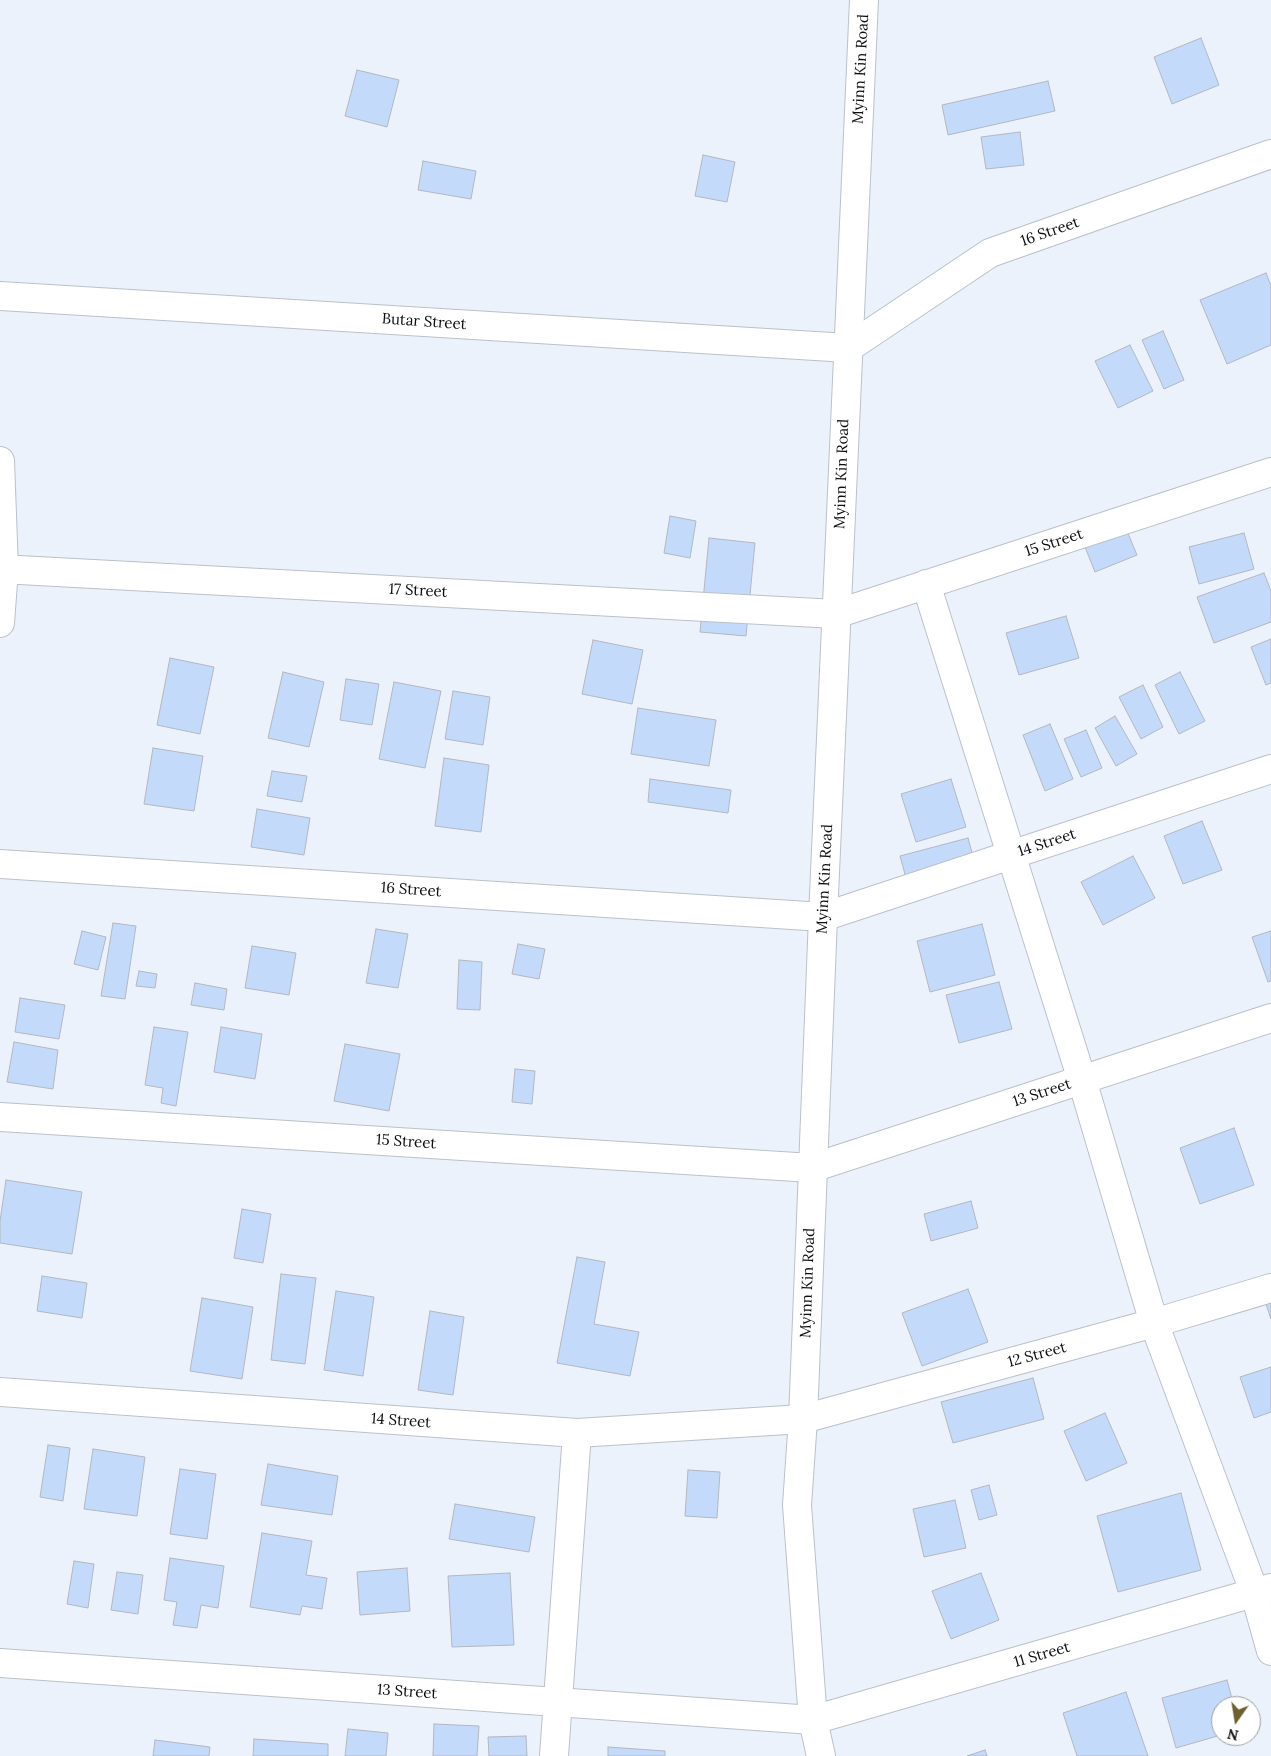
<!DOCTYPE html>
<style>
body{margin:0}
#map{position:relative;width:1271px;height:1756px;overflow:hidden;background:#ecf2fb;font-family:Lora,serif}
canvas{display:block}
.north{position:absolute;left:1211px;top:1696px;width:50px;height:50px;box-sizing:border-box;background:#fff;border:1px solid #9d9e9f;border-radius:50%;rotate:193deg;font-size:14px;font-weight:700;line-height:20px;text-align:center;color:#0b0d0f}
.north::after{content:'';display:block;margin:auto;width:18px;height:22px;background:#6f612e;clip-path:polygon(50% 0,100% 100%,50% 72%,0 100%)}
</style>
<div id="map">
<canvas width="1271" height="1756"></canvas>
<div class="north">N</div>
</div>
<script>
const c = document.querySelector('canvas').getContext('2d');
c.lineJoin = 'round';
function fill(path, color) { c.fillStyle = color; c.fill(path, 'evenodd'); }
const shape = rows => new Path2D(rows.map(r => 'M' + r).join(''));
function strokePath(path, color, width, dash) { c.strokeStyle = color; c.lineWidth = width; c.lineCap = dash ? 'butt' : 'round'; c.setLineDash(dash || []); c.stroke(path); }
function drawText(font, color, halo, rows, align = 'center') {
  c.font = font + ' Lora,serif'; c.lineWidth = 4; c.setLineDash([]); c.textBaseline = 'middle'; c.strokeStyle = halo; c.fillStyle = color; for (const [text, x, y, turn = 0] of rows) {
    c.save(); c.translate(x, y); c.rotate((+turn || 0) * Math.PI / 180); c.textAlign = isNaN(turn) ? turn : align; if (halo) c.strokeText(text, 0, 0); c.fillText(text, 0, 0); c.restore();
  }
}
const building = shape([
 [1201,38,1219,85,1172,104,1154,57,1201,38],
 [357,70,399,80,387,127,345,116,357,70],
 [1048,81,1055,111,948,135,942,105,1048,81],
 [1020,132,1024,165,986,169,981,137,1020,132],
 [703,155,735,162,727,202,695,196,703,155],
 [423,161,476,171,471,199,418,190,423,161],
 [1266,273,1271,286,1271,345,1227,364,1200,300,1266,273],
 [1163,331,1184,380,1164,389,1142,340,1163,331],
 [1130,345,1153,391,1118,408,1095,361,1130,345],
 [670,516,696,521,690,558,664,553,670,516],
 [1127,531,1137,555,1095,572,1085,547,1127,531],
 [1244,533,1254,569,1199,584,1189,547,1244,533],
 [709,538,755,543,746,636,700,632,709,538],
 [1264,573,1271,591,1271,622,1214,643,1197,597,1264,573],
 [1066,616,1079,658,1019,675,1006,633,1066,616],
 [1271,639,1271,683,1266,685,1251,647,1271,639],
 [593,640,643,650,632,704,582,694,593,640],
 [170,658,214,667,200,734,157,725,170,658],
 [283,672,324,682,309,747,268,738,283,672],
 [1180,672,1205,721,1179,734,1155,685,1180,672],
 [346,679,379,684,372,725,340,720,346,679],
 [394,682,441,691,425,768,379,759,394,682],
 [1143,685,1163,727,1141,739,1119,697,1143,685],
 [453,691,490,697,483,745,445,739,453,691],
 [638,708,716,720,709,766,631,754,638,708],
 [1115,716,1137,754,1116,766,1095,728,1115,716],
 [1050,724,1073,779,1045,791,1023,735,1050,724],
 [1086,730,1102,768,1081,777,1064,739,1086,730],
 [153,748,203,756,194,811,144,804,153,748],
 [444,758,489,765,481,832,435,826,444,758],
 [272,771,307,776,302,802,267,796,272,771],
 [650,779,731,790,728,813,648,802,650,779],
 [951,779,966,827,916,842,901,794,951,779],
 [257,809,310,818,304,855,251,847,257,809],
 [1202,821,1222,870,1183,884,1164,836,1202,821],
 [968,838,974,860,906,878,900,856,968,838],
 [1133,856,1155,898,1103,925,1081,882,1133,856],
 [113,923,136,926,125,999,101,996,113,923],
 [982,924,995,975,930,992,917,941,982,924],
 [376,929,408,934,398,988,366,983,376,929],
 [82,931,106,937,98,970,74,964,82,931],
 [1271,931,1271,981,1268,982,1252,937,1271,931],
 [518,944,545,949,539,979,512,974,518,944],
 [252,946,296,953,289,995,245,988,252,946],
 [459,960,482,962,480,1010,457,1009,459,960],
 [139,971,157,974,155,988,136,986,139,971],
 [999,982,1012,1029,959,1043,946,995,999,982],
 [195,983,227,989,224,1010,191,1005,195,983],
 [20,998,65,1005,59,1039,15,1032,20,998],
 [154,1027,188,1032,176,1106,161,1103,163,1088,145,1085,154,1027],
 [221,1027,262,1034,255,1079,214,1072,221,1027],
 [14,1042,58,1050,53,1089,7,1082,14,1042],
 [345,1044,400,1054,389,1111,334,1101,345,1044],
 [515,1069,535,1071,532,1104,512,1102,515,1069],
 [1234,1128,1254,1185,1200,1204,1180,1148,1234,1128],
 [6,1180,82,1192,72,1254,0,1243,0,1221,6,1180],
 [971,1201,978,1228,931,1241,924,1214,971,1201],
 [242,1209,271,1214,263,1263,234,1258,242,1209],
 [577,1257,605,1262,594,1324,639,1332,630,1376,557,1363,577,1257],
 [281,1274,316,1278,305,1364,271,1360,281,1274],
 [42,1276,87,1283,82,1318,37,1311,42,1276],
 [968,1289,988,1342,922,1366,902,1313,968,1289],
 [336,1291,374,1297,363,1376,324,1370,336,1291],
 [202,1298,253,1307,242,1379,190,1371,202,1298],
 [1271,1299,1271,1319,1265,1301,1271,1299],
 [430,1311,464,1317,453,1395,418,1390,430,1311],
 [1271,1367,1271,1412,1254,1418,1240,1377,1271,1367],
 [1033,1378,1044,1419,953,1443,941,1402,1033,1378],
 [1105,1413,1127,1463,1086,1481,1064,1431,1105,1413],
 [48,1445,70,1448,63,1501,40,1497,48,1445],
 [93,1449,145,1457,137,1516,84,1509,93,1449],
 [268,1464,338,1476,332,1515,261,1505,268,1464],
 [180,1469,216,1474,207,1539,170,1534,180,1469],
 [688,1470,720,1472,717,1518,685,1516,688,1470],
 [989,1485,997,1515,979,1520,971,1490,989,1485],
 [1181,1493,1201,1570,1118,1592,1097,1516,1181,1493],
 [955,1500,966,1548,924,1557,913,1509,955,1500],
 [455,1504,535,1517,529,1552,449,1539,455,1504],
 [262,1533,312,1541,306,1575,327,1578,322,1609,302,1606,300,1615,250,1607,262,1533],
 [170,1558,224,1566,218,1608,201,1605,197,1628,173,1625,177,1602,164,1600,170,1558],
 [74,1561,94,1564,88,1608,67,1604,74,1561],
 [407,1568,410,1611,360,1615,357,1572,407,1568],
 [117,1572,143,1575,138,1614,111,1610,117,1572],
 [510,1573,514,1645,452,1647,448,1576,510,1573],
 [981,1573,999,1620,951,1639,932,1591,981,1573],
 [1227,1680,1234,1706,1221,1706,1221,1735,1176,1748,1162,1698,1227,1680],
 [1126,1692,1148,1756,1077,1756,1063,1713,1126,1692],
 [434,1724,479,1726,477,1756,433,1756,434,1724],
 [348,1729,388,1733,386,1756,345,1756,348,1729],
 [526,1736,527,1756,489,1756,488,1737,526,1736],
 [254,1739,328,1744,328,1756,253,1756,254,1739],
 [155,1740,210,1747,209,1756,153,1756,155,1740],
 [608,1747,665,1751,665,1756,608,1756,608,1747],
 [985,1750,987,1756,967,1756,985,1750]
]);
const street = shape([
 [0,296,848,348,990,253,1271,154],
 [0,461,4,569,0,623],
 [0,569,836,614,1271,472],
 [926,584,1082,1080,1154,1323,1255,1594,1271,1651],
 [0,864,823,917,1271,769],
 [0,1117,812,1168,1271,1018],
 [0,1392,577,1433,803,1419,1154,1323,1271,1288],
 [0,1663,813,1720,1271,1588],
 [554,1756,577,1433]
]);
const secondary = shape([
 [821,1756,813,1720,797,1505,803,1419,823,917,864,0]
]);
const streetNames = [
 ["Myinn Kin Road",861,69,-87],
 ["16 Street",1050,232,-19],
 ["Butar Street",424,322,4],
 ["Myinn Kin Road",842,474,-88],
 ["15 Street",1054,543,-18],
 ["17 Street",418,591,3],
 ["14 Street",1047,843,-18],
 ["Myinn Kin Road",825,879,-87],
 ["16 Street",411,890,4],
 ["13 Street",1042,1093,-18],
 ["15 Street",406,1142,4],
 ["Myinn Kin Road",808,1283,-88],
 ["12 Street",1037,1355,-15],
 ["14 Street",401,1421,4],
 ["11 Street",1042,1655,-16],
 ["13 Street",407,1692,4]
];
fill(building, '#c4dafb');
strokePath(building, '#b2b7c0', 1);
strokePath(street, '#bbc1c9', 30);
strokePath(secondary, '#bbc1c9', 30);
strokePath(street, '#fff', 28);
strokePath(secondary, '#fff', 28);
drawText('15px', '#0b0d0f', '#fff', streetNames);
</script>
